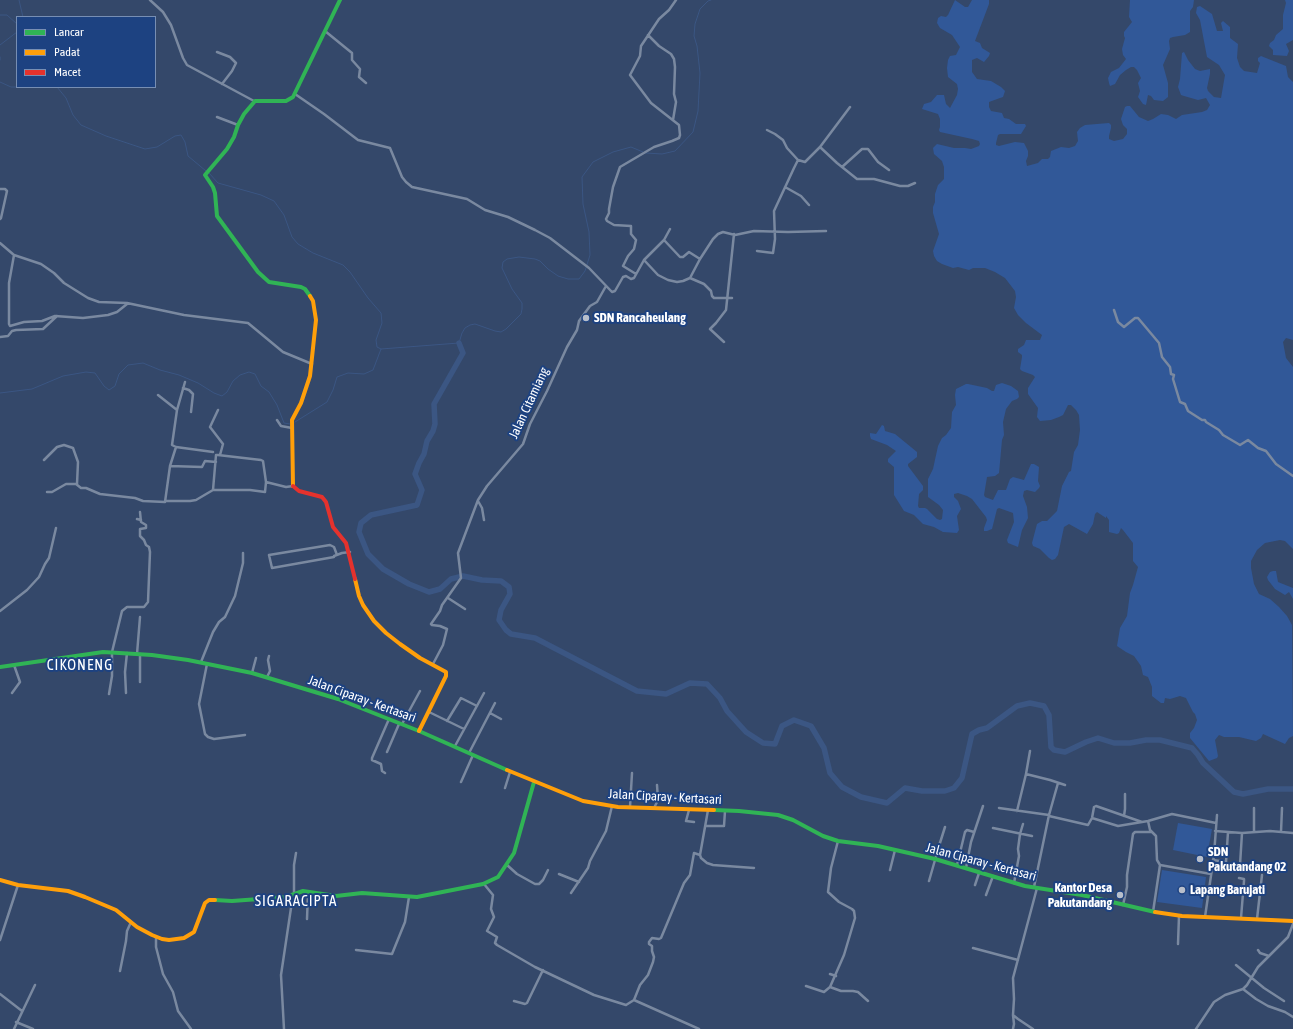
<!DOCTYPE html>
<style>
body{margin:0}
#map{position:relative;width:1293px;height:1029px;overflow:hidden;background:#34486a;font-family:"Asap Condensed",sans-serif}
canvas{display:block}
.legend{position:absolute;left:16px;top:16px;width:140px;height:72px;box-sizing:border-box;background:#1d4281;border:1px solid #778eb3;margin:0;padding:5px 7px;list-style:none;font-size:12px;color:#fff}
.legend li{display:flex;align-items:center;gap:8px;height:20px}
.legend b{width:20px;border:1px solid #778eb3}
</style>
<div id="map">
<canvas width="1293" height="1029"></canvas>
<ul class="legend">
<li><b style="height:5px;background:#30b455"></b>Lancar</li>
<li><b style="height:5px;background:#ff9f0a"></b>Padat</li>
<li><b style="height:5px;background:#e5322d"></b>Macet</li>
</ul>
</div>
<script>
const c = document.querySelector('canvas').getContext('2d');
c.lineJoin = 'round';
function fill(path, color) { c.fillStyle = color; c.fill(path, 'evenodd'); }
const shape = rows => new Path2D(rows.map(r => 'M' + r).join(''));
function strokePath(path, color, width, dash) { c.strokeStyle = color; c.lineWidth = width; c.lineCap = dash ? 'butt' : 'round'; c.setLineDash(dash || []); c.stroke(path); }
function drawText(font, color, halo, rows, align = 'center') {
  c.font = font + ' "Asap Condensed",sans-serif'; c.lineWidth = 4; c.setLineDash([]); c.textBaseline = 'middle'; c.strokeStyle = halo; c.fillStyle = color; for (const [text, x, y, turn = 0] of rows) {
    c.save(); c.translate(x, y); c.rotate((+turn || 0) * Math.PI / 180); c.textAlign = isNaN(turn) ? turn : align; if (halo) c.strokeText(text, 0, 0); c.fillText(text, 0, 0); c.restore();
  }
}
const green = shape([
 [955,0,965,7,968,7,972,0,989,0,989,4,975,41,980,43,982,48,990,53,989,56,984,62,977,58,972,60,972,72,977,79,991,81,1001,87,1005,91,1003,97,1000,98,989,102,989,107,991,111,1002,113,1004,118,1009,119,1016,124,1025,124,1026,126,1021,134,1000,134,998,135,996,143,996,145,999,146,1015,142,1024,143,1028,151,1028,156,1026,161,1027,166,1038,163,1042,159,1048,159,1050,157,1051,151,1061,147,1069,148,1075,146,1078,141,1077,132,1080,128,1085,125,1109,123,1111,125,1111,128,1109,136,1109,139,1114,141,1123,139,1127,134,1127,129,1123,125,1121,119,1125,107,1127,106,1130,106,1139,117,1148,121,1153,119,1161,114,1168,115,1176,119,1182,115,1202,112,1207,110,1210,105,1206,98,1198,100,1184,96,1181,95,1178,87,1180,79,1182,53,1184,52,1188,60,1195,69,1200,71,1210,69,1210,74,1207,88,1208,91,1214,97,1221,98,1225,75,1219,65,1207,57,1200,20,1196,13,1197,7,1200,6,1212,14,1217,31,1223,31,1221,23,1223,21,1230,27,1230,38,1238,44,1237,58,1240,67,1244,71,1257,73,1260,63,1258,61,1258,58,1261,56,1286,66,1288,77,1293,82,1293,340,1286,338,1283,342,1286,358,1293,367,1293,549,1285,541,1280,540,1265,543,1257,550,1251,561,1251,568,1254,584,1259,594,1270,599,1279,607,1287,616,1292,625,1293,736,1289,738,1285,744,1263,734,1261,738,1256,741,1239,737,1224,737,1219,735,1215,740,1218,756,1217,758,1209,761,1190,738,1190,733,1194,728,1197,720,1195,714,1193,712,1186,698,1180,696,1170,699,1165,698,1164,703,1161,703,1152,696,1152,687,1148,677,1143,675,1141,666,1134,656,1126,652,1117,646,1120,628,1127,616,1130,593,1133,585,1138,567,1133,561,1133,543,1123,530,1121,528,1119,533,1117,534,1109,532,1109,520,1106,516,1106,518,1097,512,1095,514,1093,524,1087,534,1069,524,1064,527,1058,555,1055,559,1052,560,1049,558,1040,549,1033,546,1032,543,1037,524,1042,521,1047,521,1057,511,1062,486,1069,472,1071,471,1074,452,1078,445,1080,430,1079,415,1076,410,1071,405,1068,405,1063,415,1059,417,1051,420,1040,421,1037,417,1038,408,1028,394,1028,388,1035,377,1033,375,1022,371,1020,369,1022,357,1022,355,1018,352,1018,349,1024,345,1026,340,1040,340,1042,335,1026,323,1018,315,1014,308,1016,297,1015,291,1005,278,995,272,985,268,973,268,969,270,958,267,953,268,942,264,937,261,934,256,933,251,939,234,933,213,933,207,935,202,935,194,938,185,944,179,944,167,942,161,934,154,933,148,937,144,954,148,965,148,971,149,979,146,980,144,979,141,972,139,940,132,939,130,940,127,940,119,938,114,922,109,924,104,931,102,937,95,944,95,946,104,950,108,957,95,958,89,957,84,948,77,947,68,948,60,950,56,956,55,960,47,952,35,940,28,937,23,938,18,941,16,946,17,948,15],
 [1130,0,1194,0,1193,7,1190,11,1190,32,1185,35,1173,37,1170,38,1169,41,1170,49,1163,65,1168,83,1168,97,1163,101,1154,100,1151,96,1148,95,1146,105,1143,104,1138,97,1140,91,1138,83,1141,78,1137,70,1134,67,1131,67,1126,70,1120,75,1115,84,1110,86,1109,83,1108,78,1111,72,1119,68,1126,59,1123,55,1122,49,1125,38,1124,36,1124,32,1132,22,1129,17],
 [1285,0,1293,0,1293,40,1286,44,1289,51,1287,56,1273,55,1273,50,1269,46,1270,43,1274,40,1276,35,1283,29,1283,15,1286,3],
 [1002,383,1011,386,1018,391,1019,397,1017,399,1012,401,1006,409,1003,422,1004,435,1002,440,999,473,995,476,987,477,984,495,985,497,993,500,998,490,1006,490,1010,479,1013,477,1024,480,1031,464,1034,464,1039,467,1038,481,1040,486,1039,488,1035,492,1027,490,1024,491,1023,496,1027,507,1028,518,1022,530,1018,547,1008,543,1007,540,1014,522,1013,513,999,508,997,509,992,529,987,531,984,531,984,528,987,520,986,517,972,499,967,496,958,493,954,494,954,497,958,501,961,509,957,516,959,530,957,533,943,532,934,527,923,524,914,515,904,511,894,495,894,467,888,462,888,459,896,451,887,445,871,439,870,436,870,433,876,434,882,425,884,426,885,431,895,434,917,452,917,457,908,464,908,466,923,486,923,490,919,494,918,506,919,508,925,508,927,509,937,519,940,520,942,519,943,510,939,505,928,497,928,479,933,469,938,446,942,438,946,435,951,428,952,412,956,405,955,395,956,389,966,384,968,384,987,388,992,391,994,391,996,385],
 [1273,571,1276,571,1278,582,1293,588,1293,599,1289,592,1285,595,1275,589,1268,580,1267,577,1270,572],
 [1178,823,1212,829,1207,857,1173,850],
 [1162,870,1206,877,1202,908,1157,902]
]);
const stream = shape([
 [19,0,23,17],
 [0,15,7,15,17,24],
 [0,45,17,32],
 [0,57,0,60],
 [0,82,11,87,19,87],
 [57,87,66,98,73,115,81,125,106,136,145,149,157,147,175,136,181,135,185,142,188,156,206,171],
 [646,153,662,154,675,151,693,132,698,111,700,73,697,46,694,36,695,24,700,9,708,1,711,0],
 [209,173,218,183,261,195,274,201,284,215,292,237,298,244,313,253,343,265,350,272,368,298,381,313,382,323,376,340,377,347,381,349],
 [0,393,32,389,63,376,86,372,95,373,104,386,109,390,115,386,119,374,128,365,143,363,160,370,179,375,198,383,214,393,222,396,227,392,233,381,240,375,249,372,255,374,261,386,269,392,277,405,284,423,290,424],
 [295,422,327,402,333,390,337,377,348,373,364,374,373,370,381,349,459,343,462,333,465,328,470,325,475,324,495,331,501,332,506,329,521,314,522,309,522,303,512,289,502,268,503,262,507,259,519,257,535,259,540,261,548,269,558,276,568,279,579,279,585,271,590,255,589,232,583,204,582,177,593,162,613,152,631,147,643,152]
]);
const river = shape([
 [459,343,463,353,434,404,435,424,433,431,427,441,424,454,419,463,415,474,422,490,417,505,371,515,361,523,359,532,368,554,383,569,409,584,429,592,440,589,451,579,463,576,482,580,501,581,509,587,510,594,501,610,499,620,506,630,511,634,535,638,637,691,666,694,690,683,707,684,720,698,727,711,746,732,763,743,775,744,782,726,794,720,811,726,824,748,830,773,842,787,861,797,887,803,905,788,922,791,945,791,954,788,962,778,972,734,979,730,987,728,1017,706,1030,703,1044,706,1049,715,1051,747,1054,750,1065,752,1086,742,1098,738,1114,743,1130,743,1146,740,1160,740,1192,748,1198,755,1203,763,1234,792,1243,794,1268,789,1293,789]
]);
const street = shape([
 [150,0,163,12,171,25,183,58,187,65,254,101],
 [325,31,352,53,352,60,360,69,359,77,366,83],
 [648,35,659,46,671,54,674,59,675,67,674,94,676,102,673,120],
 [217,52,230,57,236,63,232,71,222,84],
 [295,94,324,114,358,140,390,148,402,177,406,182,412,187,467,199,485,210,508,217,535,230,550,238,589,268,612,292,615,291,623,277,626,276,631,279,634,278,644,260,664,240,670,229],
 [217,117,238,125],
 [767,130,775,134,783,140,787,148,798,160],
 [820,147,837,163,857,179,874,179,900,186,908,186,915,183],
 [842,167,862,149,868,149,878,162,889,170],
 [785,187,801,196,809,205],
 [0,189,5,189,7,191,1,218,0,219],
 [664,240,680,257,683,257,689,252,700,259,690,278,704,284,711,291,712,296,714,298,732,298],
 [0,243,14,255,41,264,54,273,64,283,88,298,99,302,127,303,184,315,248,323,283,352,312,364],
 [757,251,773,253,775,239,774,211,794,168,798,160,805,162,820,147,850,107],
 [14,255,9,283,9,324,10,326,24,322,42,321,55,316,83,318,108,315,117,312,127,304],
 [700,259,713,239,718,234,723,232,735,235,754,231,788,232,826,231],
 [644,260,658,275,668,280,677,282,683,281,690,278],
 [636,274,623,266,628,256,634,249,636,240,631,234,631,226,614,225,607,221,606,219,609,213,609,209,613,187,620,167,654,147,672,141,679,138,680,135,679,125,651,103,630,75,640,56,641,46,659,19,669,10,676,0],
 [1114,310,1118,322,1124,327,1135,318,1138,318,1159,343,1162,357,1170,367,1171,374,1174,375,1173,379,1180,402,1185,404,1188,411,1202,420,1205,420,1206,422,1219,430,1223,435,1240,445,1248,440,1258,448,1266,451,1276,464,1293,476],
 [0,337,8,336,12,331,16,330,43,329,57,316],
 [724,342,710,329,716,323,726,310,734,234],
 [183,388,189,390,193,394,191,412],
 [158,395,177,410,172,445,176,447],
 [177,410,185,382],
 [218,410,210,427,223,444,220,455],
 [277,420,281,426,292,428],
 [44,460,57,447,64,445,73,448,78,462,77,484],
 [170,466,176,447,213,452],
 [213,490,216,455,218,455,261,460,263,461,266,482,286,487,293,486],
 [47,492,52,492,66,484,76,484,81,488,86,488,100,494,135,498,143,501,165,502,170,466,202,467,205,461,216,462],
 [166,501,190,501,196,500,213,490,250,490,265,492,266,482],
 [478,501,482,508,484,520],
 [137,519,141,520],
 [337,555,334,547,330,545,269,555,272,568,334,557,334,556,342,553,350,552],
 [448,598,465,609],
 [0,611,27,590,39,577,45,564,49,558,56,528],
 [137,654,140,617],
 [201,662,213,632,219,622,225,617,235,596,243,563,243,553],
 [207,664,199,704,205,734,208,737,214,739,245,735],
 [433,664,443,645,447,629,440,626,432,625,431,624,440,611,442,605,461,578,458,553,478,500,487,486,523,444,530,424,547,391,567,347,577,330,579,321,590,306,597,302,606,286],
 [252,673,256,658],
 [267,677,270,671,268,660,269,656],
 [140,682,140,654],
 [12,693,20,682,14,665],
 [126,693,125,672,127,653],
 [109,694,112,676,112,652,122,611,127,607,144,607,148,602,150,552,149,547,146,545,144,540,140,536,140,529,146,528,146,525,141,522,140,512],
 [429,712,464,729],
 [490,713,501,719],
 [447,721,461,698,477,706],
 [402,724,420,691],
 [455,746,484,693],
 [1030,751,1026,774,1050,780,1065,785],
 [387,752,399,724],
 [469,753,495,703],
 [385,773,382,771,381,764,372,760,372,758,389,719],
 [461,782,473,755],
 [505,788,510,772],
 [630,807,632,773],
 [654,808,658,800,657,785],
 [999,808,1049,815],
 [1254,808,1254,832],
 [689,810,686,821,694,822],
 [1017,811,1026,774],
 [1049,816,1088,825,1092,818,1094,807,1096,806,1142,822],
 [1124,816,1125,809,1125,794],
 [1092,818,1118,826,1148,821,1172,814,1216,823],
 [1148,821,1150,830,1156,836,1157,860,1160,865,1211,874],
 [706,826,724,826,725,811],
 [993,828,1032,836],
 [1215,831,1242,833,1270,831,1293,833],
 [1281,832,1282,808],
 [700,855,708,810],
 [1213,860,1226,862,1228,832],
 [1226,862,1228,865,1240,865,1242,833],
 [507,865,517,874,535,884,539,884,543,880,548,870],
 [957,865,965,832,967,830,974,832],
 [966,868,971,842,983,806],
 [890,870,895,850],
 [559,874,579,882],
 [1239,878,1244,879,1244,881,1241,918],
 [929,881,939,846,945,827],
 [1014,883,1019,856,1018,849,1020,834,1023,824],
 [484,884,493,895,491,909,494,917,487,931,497,937,495,943,497,945,535,967,594,995,626,1005,634,1000,699,1029],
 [975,885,979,873],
 [1034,887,1049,815,1058,783],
 [571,893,588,868,590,861,606,831,612,806],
 [294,894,294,865,296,853],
 [986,895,993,876],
 [1123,905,1127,887,1127,875,1133,834,1135,832,1152,832],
 [1153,912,1160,865],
 [1205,917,1214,855,1217,815],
 [307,919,308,892],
 [1257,919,1262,875],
 [156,937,156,947,163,974,173,992,178,1011,191,1029],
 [0,940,18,885],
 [1178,944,1179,916],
 [973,948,1018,960],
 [356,950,392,954,405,922,409,897],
 [1258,950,1260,953,1269,956],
 [1236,965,1264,988,1284,1001],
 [120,971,126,941,127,931,131,922],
 [830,974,836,976],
 [806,986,824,992,830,987,844,955,855,918,854,911,852,909,839,902,828,892,831,868,838,841],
 [830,987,841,991,853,991,858,992,868,1001],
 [1243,989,1256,999,1268,1006,1285,1012,1293,1017],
 [0,994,22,1011],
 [634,1000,640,985,648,975,653,962,654,957,652,951,652,946,649,944,649,942,652,938,659,939,661,938,684,883,690,875,694,853,700,855,701,858,707,863,713,865,754,868],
 [514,1001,525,1004,527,1003,543,970],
 [16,1022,33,1029],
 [14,1029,35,985],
 [284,1029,281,975,291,908,290,896],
 [1013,1029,1014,1024,1013,1015],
 [1033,1029,1018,1019,1013,1015,1014,999,1013,978,1037,888],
 [1196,1029,1214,1002,1225,995,1243,989,1247,985,1258,967,1288,937,1293,924]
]);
const fast = shape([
 [310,296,305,289,301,287,269,282,258,272,217,216,215,193,213,187,205,175,227,149,234,137,238,125,244,114,255,101,286,101,293,97,340,0],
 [0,667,103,652,152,655,188,660,252,673,338,699,419,731,507,770],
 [714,810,739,811,778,815,793,820,823,836,838,841,878,846,935,859,1025,886,1082,895,1155,912],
 [215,900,232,901,286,897,303,891,336,896,362,893,417,897,483,884,498,877,514,853,534,782]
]);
const slow = shape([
 [293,486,292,420,301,403,310,376,316,320,313,301,310,296],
 [355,579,359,596,363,605,374,621,386,633,400,644,420,658,446,672,446,676,419,731],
 [507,770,583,801,618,807,714,810],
 [0,880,18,885,68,891,85,897,116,910,137,927,152,935,162,939,169,940,184,938,194,932,205,903,209,900,215,900],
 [1155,912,1182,916,1293,921]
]);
const jam = shape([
 [293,486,299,491,322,497,326,502,333,527,346,543,355,579]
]);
const markers = [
 [586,318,4,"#b8bfcb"],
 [1200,859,4,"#b8bfcb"],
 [1182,890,4,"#b8bfcb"],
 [1120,895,4,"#b8bfcb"]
];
const poiNames = [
 ["SDN Rancaheulang",594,318],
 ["SDN",1208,852],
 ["Pakutandang 02",1208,867],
 ["Kantor Desa",1112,888,"right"],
 ["Pakutandang",1112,903,"right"],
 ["Lapang Barujati",1190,890]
];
const streetNames = [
 ["Jalan Citamiang",529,403,-65],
 ["Jalan Ciparay - Kertasari",362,699,20],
 ["Jalan Ciparay - Kertasari",665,797,3],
 ["Jalan Ciparay - Kertasari",981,862,15]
];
const quarterNames = [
 ["CIKONENG",80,665],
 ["SIGARACIPTA",296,901]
];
fill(green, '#315898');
strokePath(stream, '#3b5683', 1);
strokePath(river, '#3b5683', 5.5);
strokePath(street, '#7a89a0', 2.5);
strokePath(fast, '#30b455', 4);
strokePath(slow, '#ff9f0a', 4);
strokePath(jam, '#e5322d', 4);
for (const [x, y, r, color] of markers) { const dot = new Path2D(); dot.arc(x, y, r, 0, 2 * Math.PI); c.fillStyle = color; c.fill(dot); strokePath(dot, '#1d4281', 1.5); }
drawText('bold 13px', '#fff', '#1d4281', poiNames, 'left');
drawText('13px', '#fff', '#1d4281', streetNames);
c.letterSpacing = '1px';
drawText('15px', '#fff', '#1d4281', quarterNames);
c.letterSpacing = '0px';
</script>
